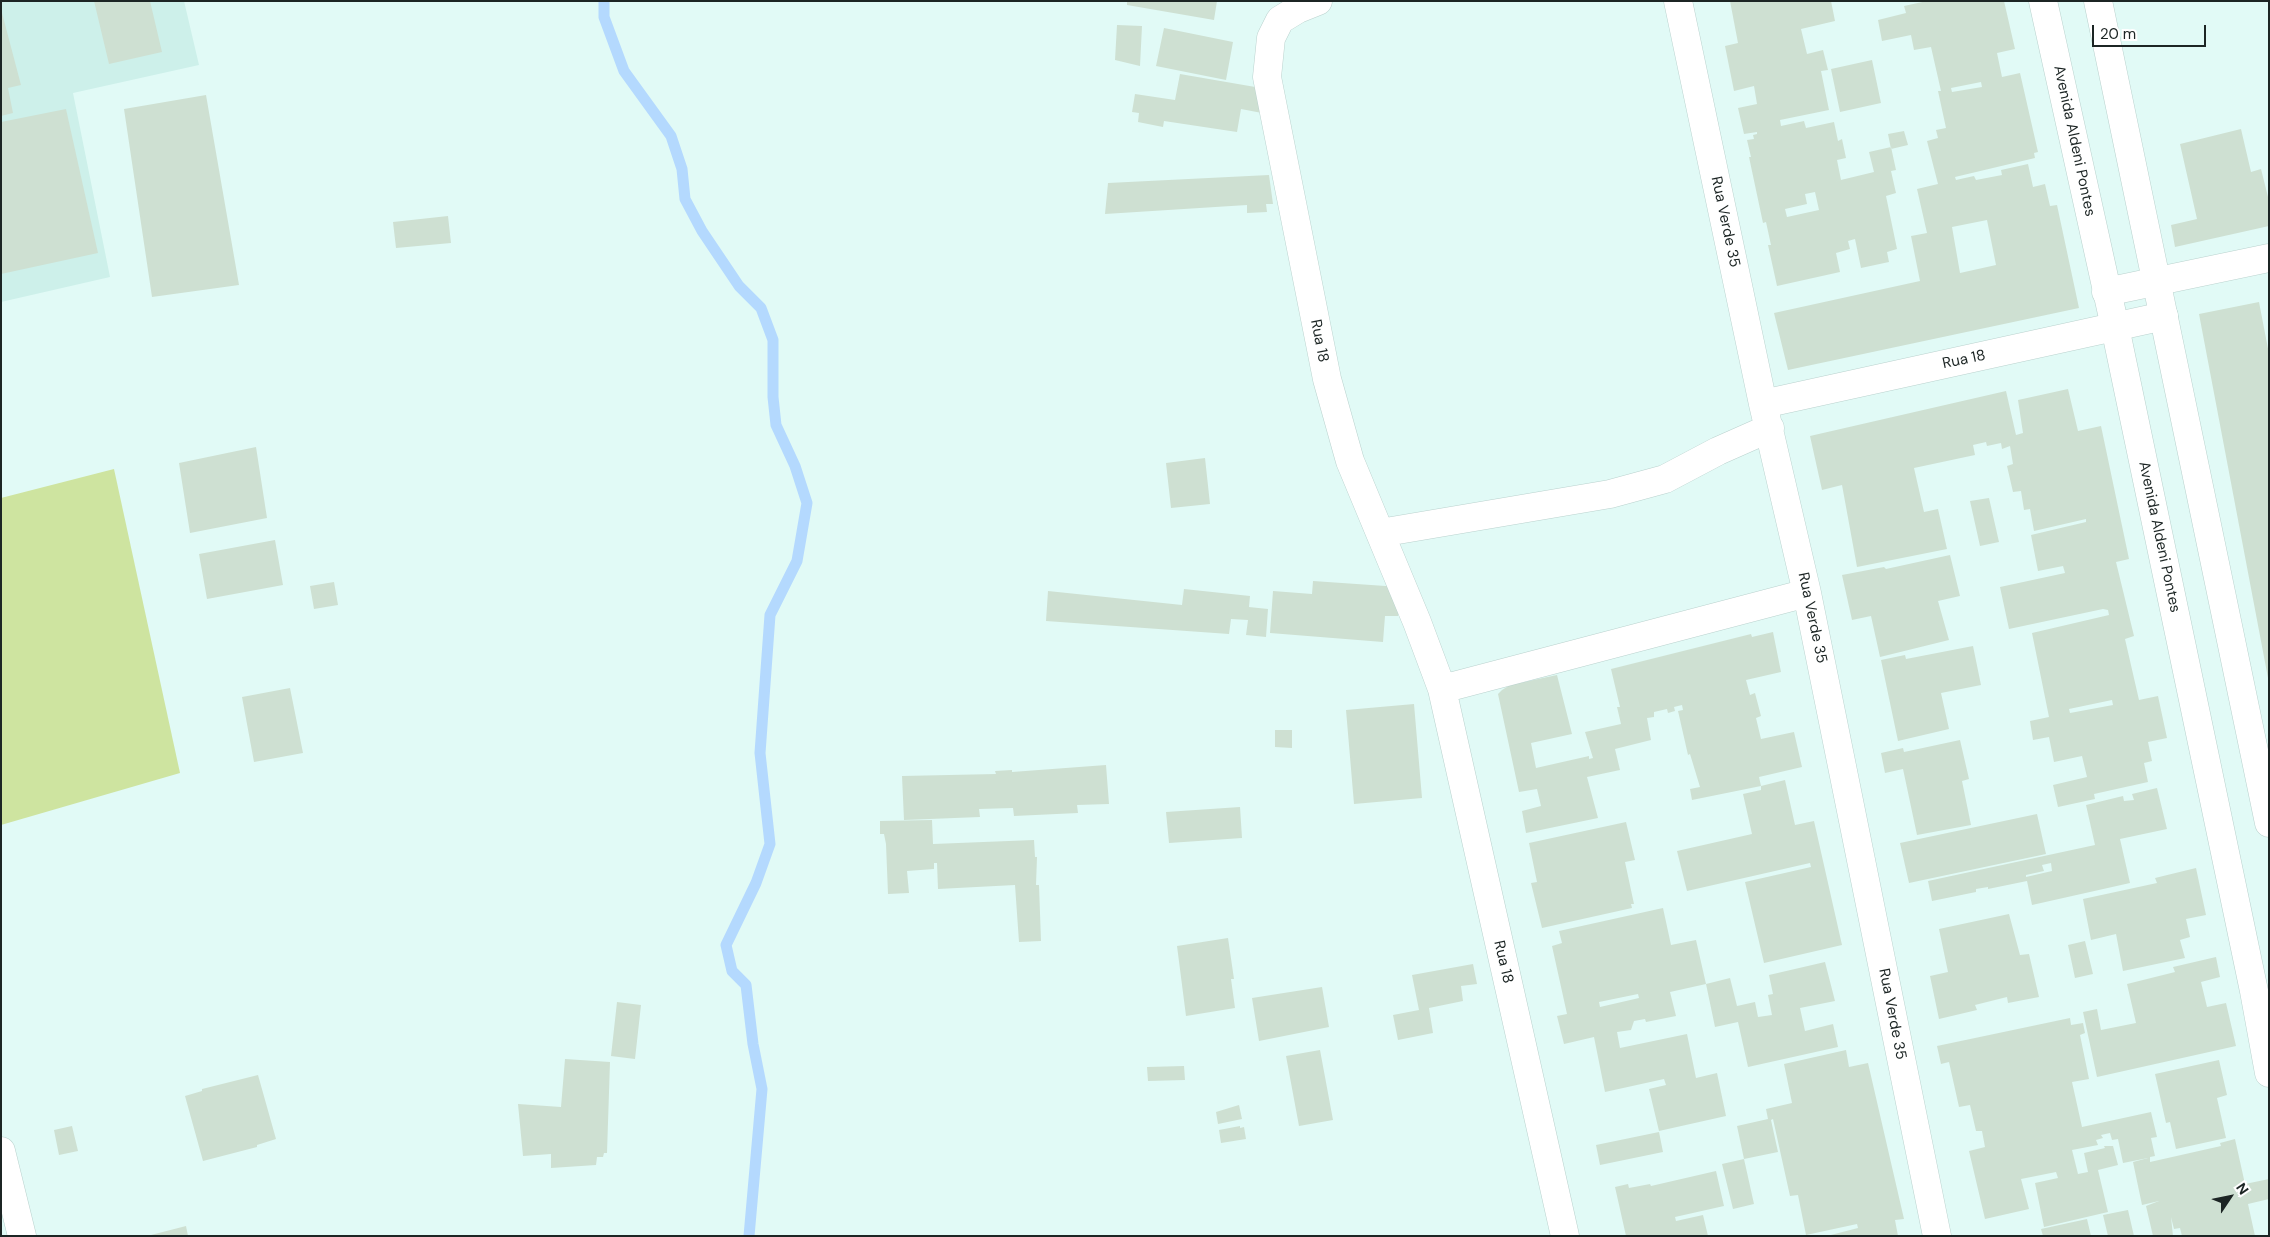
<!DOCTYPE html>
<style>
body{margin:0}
#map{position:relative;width:2270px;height:1237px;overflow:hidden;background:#e1faf6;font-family:"DM Sans",sans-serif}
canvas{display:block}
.frame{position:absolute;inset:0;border:2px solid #1c2524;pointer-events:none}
.north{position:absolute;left:2205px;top:1172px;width:50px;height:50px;-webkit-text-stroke:4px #fff;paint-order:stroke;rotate:56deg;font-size:14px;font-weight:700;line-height:20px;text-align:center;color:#1c2524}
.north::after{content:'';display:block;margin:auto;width:18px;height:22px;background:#1c2524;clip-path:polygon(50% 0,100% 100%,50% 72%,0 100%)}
.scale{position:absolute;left:2092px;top:25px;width:114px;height:22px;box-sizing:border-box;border:2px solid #1c2524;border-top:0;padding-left:6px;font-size:15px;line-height:18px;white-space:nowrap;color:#1c2524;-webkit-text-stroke:4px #fff;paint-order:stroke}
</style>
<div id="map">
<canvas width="2270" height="1237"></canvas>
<div class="frame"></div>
<div class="north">N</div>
<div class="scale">20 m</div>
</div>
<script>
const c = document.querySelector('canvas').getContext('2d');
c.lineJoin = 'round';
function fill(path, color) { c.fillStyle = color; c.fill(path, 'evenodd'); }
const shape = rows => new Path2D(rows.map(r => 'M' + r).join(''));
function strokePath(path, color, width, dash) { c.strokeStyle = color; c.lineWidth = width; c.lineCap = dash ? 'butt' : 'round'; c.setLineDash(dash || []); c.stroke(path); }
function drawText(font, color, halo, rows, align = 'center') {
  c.font = font + ' "DM Sans",sans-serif'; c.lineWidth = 4; c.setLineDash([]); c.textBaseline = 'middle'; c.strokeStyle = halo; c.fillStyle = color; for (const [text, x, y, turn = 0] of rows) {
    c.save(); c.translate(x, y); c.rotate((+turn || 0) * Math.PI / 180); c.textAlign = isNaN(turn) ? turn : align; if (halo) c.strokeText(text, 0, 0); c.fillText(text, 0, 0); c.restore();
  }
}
const built = shape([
 [1,1,184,1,199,65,73,93,110,277,1,302]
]);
const green = shape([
 [114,469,180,773,1,825,1,498]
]);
const stream = shape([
 [604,1,604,17,624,71,671,136,682,169,685,199,702,231,739,286,761,308,773,340,773,397,776,425,795,466,807,503,797,561,770,615,760,753,770,844,756,883,726,945,732,971,746,985,753,1044,762,1089,749,1236]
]);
const building = shape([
 [94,1,150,1,162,52,109,64],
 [1127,1,1217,1,1214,20,1127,5],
 [1730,1,1831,1,1835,21,1801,29,1807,54,1823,50,1828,70,1821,71,1829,110,1780,120,1781,126,1804,121,1806,128,1834,122,1838,141,1842,139,1846,158,1837,160,1841,180,1816,186,1874,172,1869,152,1891,147,1896,170,1891,171,1896,193,1886,196,1897,249,1887,252,1889,262,1861,268,1855,239,1848,241,1850,249,1836,253,1840,272,1777,286,1768,245,1771,245,1766,222,1763,223,1749,157,1751,157,1747,140,1754,139,1753,135,1757,134,1757,132,1744,134,1738,108,1757,104,1754,86,1734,91,1725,46,1738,43],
 [1815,192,1819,210,1787,217,1785,209,1807,204,1805,194],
 [1927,1,2004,1,2015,49,1997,53,2002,77,2020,73,2038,152,2034,153,2035,158,1955,177,1956,180,1974,176,1976,180,2002,175,2001,170,2028,164,2033,187,2045,184,2050,206,2057,205,2079,308,1788,370,1774,313,1920,281,1911,236,1927,233,1917,189,1938,184,1927,141,1938,138,1936,130,1946,128,1938,91,1941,91,1931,47,1914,50,1911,35,1882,41,1878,20,1906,13,1904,6],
 [1981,82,1982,87,1952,92,1951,88],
 [1987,220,1996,265,1960,273,1952,227],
 [1,9,21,85,8,88,13,113,1,116],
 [1117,25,1142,26,1140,66,1115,60],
 [1164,28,1233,42,1226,80,1156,66],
 [1872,60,1881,103,1840,112,1831,69],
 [1180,74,1261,88,1262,113,1241,109,1237,132,1164,121,1163,127,1138,122,1139,113,1132,112,1135,94,1175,100],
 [206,95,239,285,152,297,124,109],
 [66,109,98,253,1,274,1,122],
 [2241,129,2251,172,2261,169,2269,201,2269,226,2175,247,2171,225,2197,219,2180,144],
 [1904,131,1908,145,1891,149,1888,134],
 [1269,175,1273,204,1266,204,1267,212,1247,213,1247,205,1105,214,1108,183],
 [448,216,451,243,396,248,393,222],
 [2259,302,2269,354,2268,678,2199,314],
 [2068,389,2078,431,2101,426,2129,559,2116,562,2134,636,2125,639,2139,700,2158,696,2167,738,2148,742,2152,761,2144,763,2148,782,2094,794,2095,799,2058,807,2053,785,2087,777,2082,756,2054,762,2049,737,2033,740,2030,721,2049,717,2032,633,2109,615,2108,610,2103,609,2009,629,2000,587,2065,573,2063,566,2038,571,2031,535,2086,522,2086,519,2034,531,2030,509,2024,510,2021,491,2013,492,2007,466,2013,464,2010,446,2002,449,2001,443,1987,446,1986,442,1973,445,1975,455,1914,468,1924,512,1938,509,1947,549,1857,567,1842,485,1822,490,1810,436,2006,391,2016,435,2023,433,2018,400],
 [2112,700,2113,705,2070,713,2069,709],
 [256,447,267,518,190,533,179,463],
 [1205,458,1210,504,1171,508,1166,463],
 [1989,498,1999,542,1980,546,1970,501],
 [275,540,283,585,207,599,199,554],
 [1950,555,1960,596,1938,601,1949,640,1880,657,1871,616,1852,620,1842,575,1884,567,1886,569],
 [1313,581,1400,587,1398,616,1385,616,1383,642,1270,633,1273,591,1312,594],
 [334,582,338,605,314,609,310,586],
 [1184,589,1250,596,1249,607,1268,609,1266,637,1246,635,1248,620,1231,619,1229,634,1046,621,1048,591,1182,605],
 [1773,632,1781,672,1746,680,1750,695,1755,693,1761,716,1756,718,1761,739,1794,732,1802,767,1759,777,1761,786,1692,800,1690,789,1700,787,1690,754,1688,755,1678,711,1683,710,1682,705,1674,707,1675,711,1668,713,1667,709,1654,712,1654,717,1647,718,1651,740,1615,749,1620,770,1587,777,1598,818,1526,833,1522,811,1541,806,1537,789,1519,792,1498,694,1502,690,1510,685,1557,675,1572,734,1531,743,1536,768,1589,756,1589,759,1593,758,1585,732,1621,724,1617,707,1620,707,1611,669,1751,634,1752,637],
 [1973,646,1981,685,1941,693,1949,729,1898,741,1881,660,1905,655,1906,659],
 [290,688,303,753,254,762,242,697],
 [1414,704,1422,798,1354,804,1346,710],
 [1275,730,1292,730,1292,748,1275,747],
 [1960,740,1969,779,1962,781,1971,825,1917,835,1903,769,1885,773,1881,753,1903,748,1904,752],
 [1106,765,1109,804,1077,805,1078,813,1014,816,1013,808,979,809,980,817,904,820,902,776,996,774,995,771,1012,770,1012,772],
 [1785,780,1795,825,1814,821,1842,945,1764,963,1745,882,1811,867,1810,863,1687,891,1677,851,1752,834,1743,794,1761,790,1761,786],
 [2157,788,2167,829,2120,839,2130,883,2032,905,2027,881,1988,889,1988,887,1976,889,1976,892,1932,901,1928,881,2095,845,2086,805,2123,796,2124,801,2134,800,2132,794],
 [2051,863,2052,871,2026,877,2026,875,2044,871,2042,865],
 [1240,807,1242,838,1169,843,1166,812],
 [2037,814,2046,854,1909,883,1900,843],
 [932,820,933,844,1034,840,1035,857,1037,857,1036,885,1039,885,1041,941,1019,942,1015,885,938,889,937,863,934,863,934,869,907,871,909,893,888,894,886,844,884,834,880,834,880,821],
 [1626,822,1635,860,1625,862,1634,904,1631,904,1632,908,1542,928,1531,883,1537,882,1529,843],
 [2196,868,2206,915,2186,919,2190,937,2180,940,2185,958,2123,971,2116,934,2091,940,2083,899,2157,883,2155,878],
 [1663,908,1671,945,1696,940,1706,984,1730,978,1737,1006,1755,1002,1758,1017,1772,1015,1768,995,1773,994,1769,975,1825,962,1835,1001,1800,1008,1805,1031,1833,1024,1838,1047,1748,1067,1738,1022,1715,1027,1706,984,1670,992,1676,1016,1646,1022,1645,1019,1634,1021,1631,1030,1617,1032,1620,1048,1687,1034,1696,1078,1717,1073,1726,1116,1659,1131,1649,1089,1666,1085,1664,1079,1605,1092,1594,1037,1564,1044,1557,1016,1567,1014,1552,946,1562,943,1559,931],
 [1638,994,1639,998,1600,1007,1599,1002],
 [2009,914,2020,955,2029,954,2039,997,2008,1003,2007,997,1975,1005,1977,1010,1939,1019,1930,976,1948,972,1939,929],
 [1228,938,1234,979,1231,979,1235,1008,1186,1016,1177,946],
 [2085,941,2093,974,2075,978,2068,945],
 [2216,957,2220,977,2201,982,2207,1007,2226,1003,2236,1046,2097,1077,2083,1012,2097,1009,2101,1030,2136,1023,2127,984,2175,972,2173,967],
 [1473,964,1477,984,1461,986,1463,1001,1429,1008,1433,1033,1398,1040,1393,1015,1419,1010,1412,975],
 [1322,987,1329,1027,1259,1041,1252,998],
 [617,1002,641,1005,635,1059,611,1056],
 [2070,1018,2071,1025,2083,1023,2085,1033,2080,1035,2089,1079,2072,1082,2082,1127,2151,1112,2157,1137,2151,1138,2155,1156,2150,1157,2150,1162,2221,1146,2220,1143,2235,1139,2245,1184,2269,1179,2269,1199,2248,1204,2255,1236,2182,1236,2180,1228,2174,1229,2171,1217,2173,1236,2153,1236,2146,1206,2159,1201,2142,1205,2133,1162,2148,1158,2123,1163,2118,1139,2112,1140,2110,1133,2101,1135,2103,1138,2096,1140,2098,1145,2072,1150,2078,1174,2088,1172,2084,1153,2105,1148,2104,1146,2113,1146,2118,1165,2098,1170,2108,1212,2044,1227,2035,1183,2058,1178,2056,1172,2021,1179,2029,1209,1985,1219,1969,1151,1985,1147,1982,1131,1976,1131,1970,1105,1959,1107,1949,1062,1941,1064,1937,1046],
 [1320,1050,1333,1120,1299,1126,1286,1056],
 [1846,1050,1849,1067,1868,1063,1904,1219,1895,1220,1898,1236,1827,1236,1858,1228,1857,1224,1806,1235,1798,1195,1790,1196,1773,1119,1771,1120,1778,1152,1744,1159,1737,1126,1768,1119,1766,1109,1792,1103,1784,1064],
 [565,1059,610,1062,607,1153,604,1153,603,1157,597,1157,596,1165,551,1168,551,1154,523,1156,518,1104,561,1107],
 [2219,1060,2227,1095,2217,1098,2226,1138,2176,1149,2170,1122,2166,1123,2155,1074],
 [1184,1066,1185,1080,1148,1081,1147,1067],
 [258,1075,276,1139,257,1145,257,1147,203,1161,185,1096,202,1091,202,1089],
 [1239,1105,1242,1119,1218,1124,1216,1112],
 [72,1126,78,1151,59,1155,54,1130],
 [1240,1126,1240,1128,1244,1127,1246,1139,1221,1143,1219,1130],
 [1659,1132,1663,1152,1600,1165,1596,1145],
 [1744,1159,1754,1204,1733,1209,1722,1164],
 [1716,1171,1724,1206,1675,1217,1676,1221,1703,1215,1708,1236,1626,1236,1615,1187,1628,1184,1629,1188,1650,1184,1651,1186],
 [2128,1210,2134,1236,2108,1236,2103,1215],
 [2087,1219,2091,1236,2043,1236,2041,1229],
 [186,1226,188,1236,151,1236,151,1235]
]);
const minor = shape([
 [1318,1,1298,9,1280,20,1271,38,1267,77,1327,379,1350,461,1417,622,1442,689,1565,1236],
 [1678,1,1763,404,1807,593,1937,1236],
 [2106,292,2269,258],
 [1763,404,2164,316],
 [1380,533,1610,494,1665,479,1718,451,1770,428],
 [1442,689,1807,593],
 [1,1151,22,1236]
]);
const secondary = shape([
 [2043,1,2115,327,2254,991,2269,1073],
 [2098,1,2269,823]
]);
const streetNames = [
 ["Avenida Aldeni Pontes",2074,141,78],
 ["Rua Verde 35",1725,222,78],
 ["Rua 18",1319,341,79],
 ["Rua 18",1964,360,-12],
 ["Avenida Aldeni Pontes",2159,537,78],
 ["Rua Verde 35",1812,618,78],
 ["Rua 18",1503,962,77],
 ["Rua Verde 35",1892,1014,79]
];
fill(built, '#cdf0ea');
fill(green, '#cee4a0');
strokePath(stream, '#b4d9fe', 11);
fill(building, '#cee0d2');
strokePath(minor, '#bad2ce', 29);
strokePath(secondary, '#bad2ce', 29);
strokePath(minor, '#fff', 28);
strokePath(secondary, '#fff', 28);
drawText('15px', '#1c2524', '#fff', streetNames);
</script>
